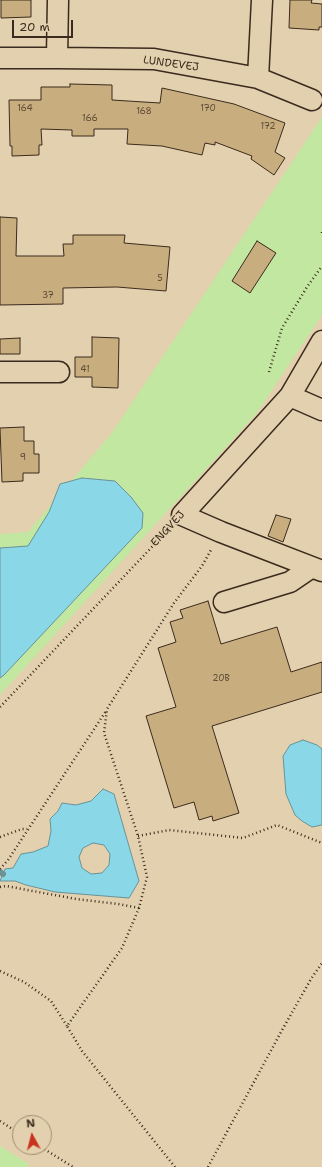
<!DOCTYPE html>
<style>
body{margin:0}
#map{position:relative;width:322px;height:1167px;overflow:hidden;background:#e3d0ae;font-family:"Shantell Sans",sans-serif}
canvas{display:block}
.north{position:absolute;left:12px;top:1115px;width:40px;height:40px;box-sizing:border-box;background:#e3d0ae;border:1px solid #a08e74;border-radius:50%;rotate:353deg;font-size:11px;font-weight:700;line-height:16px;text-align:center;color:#3b2a1e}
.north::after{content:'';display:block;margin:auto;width:14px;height:18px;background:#c8321e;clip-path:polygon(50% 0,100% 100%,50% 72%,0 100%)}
.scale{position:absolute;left:12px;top:20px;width:61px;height:18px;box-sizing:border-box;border:2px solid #3b2a1e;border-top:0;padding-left:5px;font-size:12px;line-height:14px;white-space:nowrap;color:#3b2a1e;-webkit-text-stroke:3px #e3d0ae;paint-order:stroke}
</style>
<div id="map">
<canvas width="322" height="1167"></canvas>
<div class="north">N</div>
<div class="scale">20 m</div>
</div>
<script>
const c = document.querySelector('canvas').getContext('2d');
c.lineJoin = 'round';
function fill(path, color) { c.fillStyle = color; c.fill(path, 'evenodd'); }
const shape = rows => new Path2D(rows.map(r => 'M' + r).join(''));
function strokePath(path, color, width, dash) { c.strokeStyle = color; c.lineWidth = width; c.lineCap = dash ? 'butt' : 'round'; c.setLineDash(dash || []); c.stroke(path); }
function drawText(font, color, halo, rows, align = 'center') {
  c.font = font + ' "Shantell Sans",sans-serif'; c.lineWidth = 3.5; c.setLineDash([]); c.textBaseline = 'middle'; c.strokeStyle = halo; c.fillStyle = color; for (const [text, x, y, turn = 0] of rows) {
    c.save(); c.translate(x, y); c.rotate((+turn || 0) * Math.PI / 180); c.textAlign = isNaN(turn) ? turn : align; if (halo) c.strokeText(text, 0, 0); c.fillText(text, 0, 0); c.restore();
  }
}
const green = shape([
 [322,117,322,315,256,414,0,695,0,534,28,532,112,433],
 [0,1146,29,1164,27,1167,0,1167]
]);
const water = shape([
 [82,478,115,481,131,497,143,513,142,528,4,675,0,678,0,548,28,546,49,512,60,484,82,478],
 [303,740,317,745,322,749,322,825,312,827,302,821,295,815,286,794,283,756,290,745,303,740],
 [103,789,114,794,139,881,129,898,55,892,26,885,15,881,0,881,5,869,13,868,21,854,33,852,48,846,51,831,50,819,58,811,62,803,76,805,91,801,103,789],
 [93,843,104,845,110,854,109,865,102,873,91,874,82,868,79,857,83,848,93,843]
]);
const stream = shape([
 [0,872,3,874]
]);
const building = shape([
 [1,0,31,0,31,17,1,18,1,0],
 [290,0,312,0,311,3,322,4,322,27,319,27,319,30,289,28,290,0],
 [70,84,112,85,112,100,160,103,162,88,234,104,285,123,275,152,285,158,274,175,251,159,252,156,215,142,215,145,205,143,202,155,162,146,127,144,128,129,94,129,94,136,72,136,72,130,41,129,42,145,39,145,39,155,12,156,12,146,10,146,9,100,41,100,41,87,70,87,70,84],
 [0,217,17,218,16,256,64,256,63,244,73,244,73,235,125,235,124,243,170,247,166,291,117,287,63,288,63,304,0,305,0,217],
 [257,241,276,253,250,293,232,281,257,241],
 [92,337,119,338,118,388,92,387,92,377,75,377,75,357,92,357,92,337],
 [20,338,20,354,0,354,0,339,20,338],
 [24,427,24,441,34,441,34,454,39,454,39,473,23,473,23,481,2,482,0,428,24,427],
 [276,515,291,519,283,542,268,536,276,515],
 [208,601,221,644,277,627,291,672,322,662,322,692,212,726,239,813,213,821,212,816,199,820,194,802,174,808,146,716,176,707,158,648,176,642,170,622,183,618,180,610,208,601]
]);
const path = shape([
 [322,232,322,233],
 [269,372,282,328,307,287,322,266],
 [0,707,169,529],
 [138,836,169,830,243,838,277,825,322,843],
 [0,837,22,829,27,829],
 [0,869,8,860,106,711],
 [0,887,6,886,76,899,118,904,139,908],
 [0,971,24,982,51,1001,67,1026],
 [0,1121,20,1134],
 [41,1147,73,1167],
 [175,1167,82,1051,67,1026,122,948,139,908,147,877,138,836,104,733,107,709,174,603,202,566,211,550],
 [208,1167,281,1032,311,979,322,963]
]);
const minor = shape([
 [0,58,57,58,154,59,258,78,312,100],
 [57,58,58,0],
 [258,78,262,0],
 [322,341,290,396,182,515,221,532,322,571],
 [0,372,59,372],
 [290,396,322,410],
 [224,602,290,582,312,567]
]);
const numberNames = [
 ["164",25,109],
 ["170",208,109],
 ["168",144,112],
 ["166",90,119],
 ["172",268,127],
 ["5",160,279],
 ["37",48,296],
 ["41",85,370],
 ["9",23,458],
 ["20B",221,679]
];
const streetNames = [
 ["LUNDEVEJ",171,64,8],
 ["ENGVEJ",168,529,-47]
];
fill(green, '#c2e7a1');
fill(water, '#89d7e7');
strokePath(water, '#6a9297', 1);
strokePath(stream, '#6a9297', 6);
fill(building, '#c8ae7f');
strokePath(building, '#3b2a1e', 1);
strokePath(minor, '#3b2a1e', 23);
strokePath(path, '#3b2a1e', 2.5, [1, 3]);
strokePath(minor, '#e3d0ae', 20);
drawText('9px', '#5e4b36', null, numberNames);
drawText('11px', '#3b2a1e', '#e3d0ae', streetNames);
</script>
